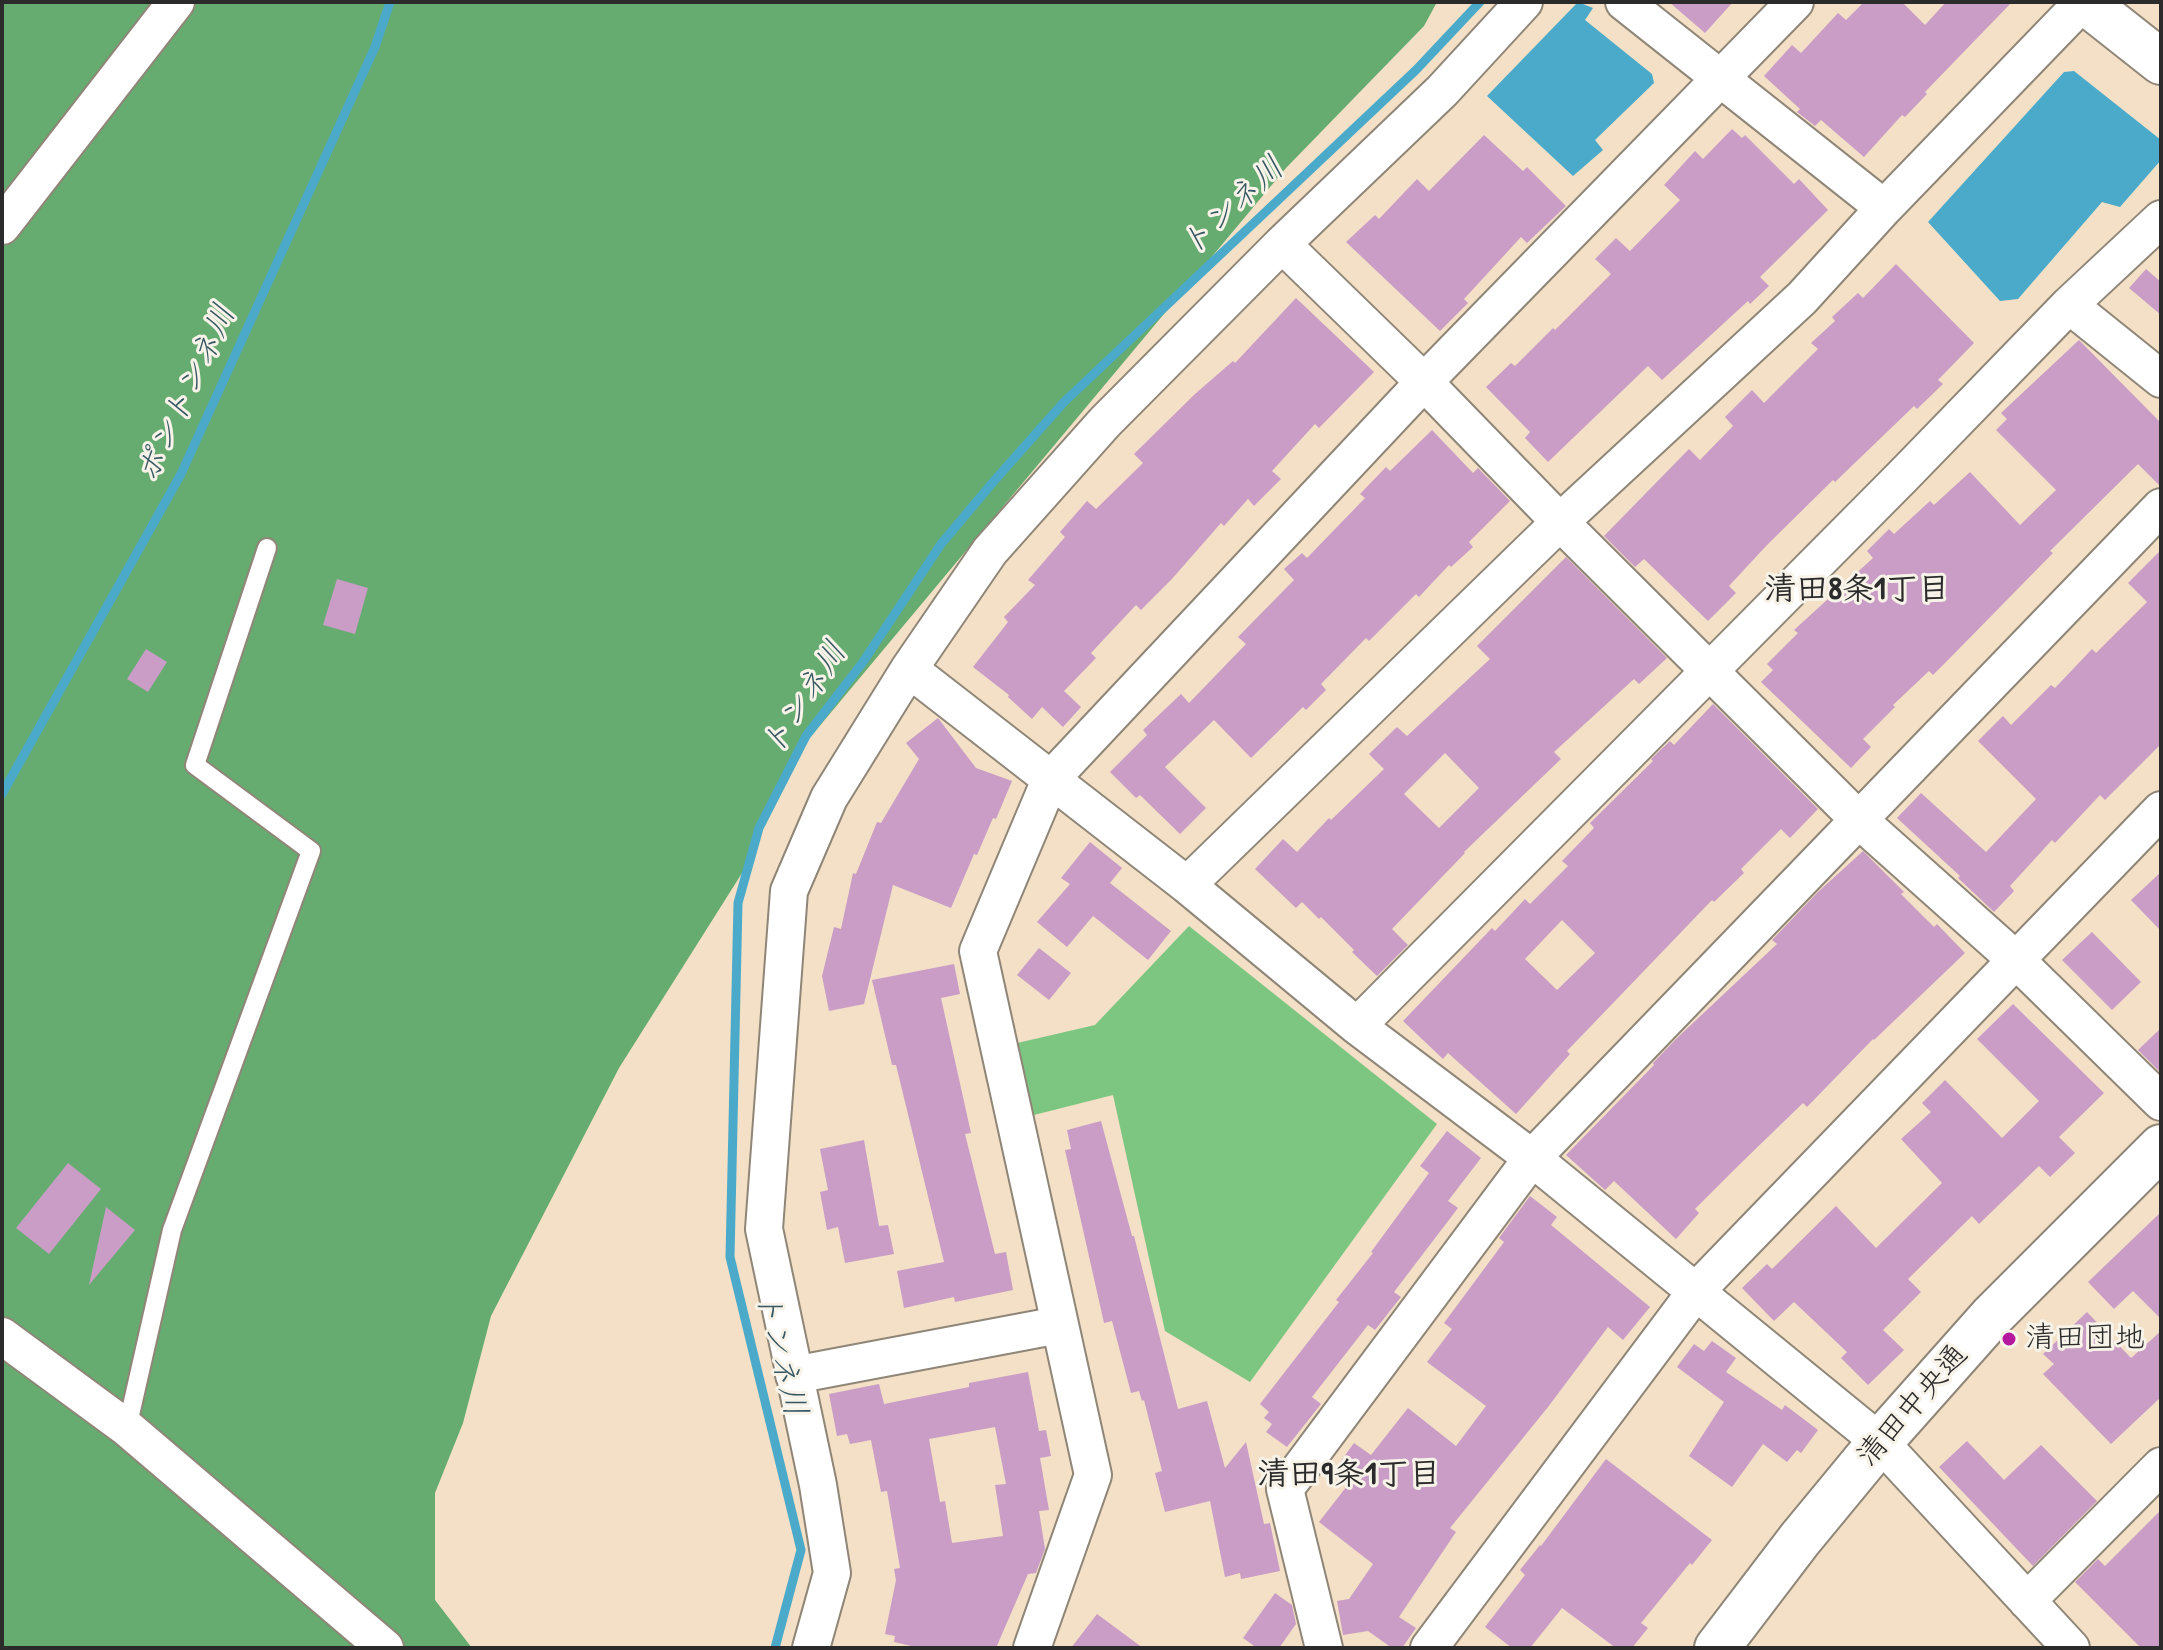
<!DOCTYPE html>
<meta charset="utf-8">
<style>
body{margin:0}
#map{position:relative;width:2163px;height:1650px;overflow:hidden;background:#f3e0c6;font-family:"Patrick Hand",sans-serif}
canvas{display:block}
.frame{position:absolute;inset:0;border:4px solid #2b2b2b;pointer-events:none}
</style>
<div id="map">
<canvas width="2163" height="1650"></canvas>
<div class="frame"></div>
</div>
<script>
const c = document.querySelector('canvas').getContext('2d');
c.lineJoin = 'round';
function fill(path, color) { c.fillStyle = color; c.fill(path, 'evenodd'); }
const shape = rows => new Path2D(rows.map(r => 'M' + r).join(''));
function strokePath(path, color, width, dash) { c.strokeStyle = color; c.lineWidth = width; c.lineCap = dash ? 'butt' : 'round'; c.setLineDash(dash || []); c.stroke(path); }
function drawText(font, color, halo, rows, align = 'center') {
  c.font = font + ' "Patrick Hand","Klee One",sans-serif'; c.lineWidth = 6; c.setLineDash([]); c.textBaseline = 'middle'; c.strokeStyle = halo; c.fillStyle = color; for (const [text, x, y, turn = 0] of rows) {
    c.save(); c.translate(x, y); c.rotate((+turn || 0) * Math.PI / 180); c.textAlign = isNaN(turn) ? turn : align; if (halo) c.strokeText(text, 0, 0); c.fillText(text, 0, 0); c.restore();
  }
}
const green = shape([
 [1189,926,1437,1124,1250,1382,1165,1331,1113,1095,1030,1116,1013,1044,1095,1025]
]);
const forest = shape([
 [2,2,1437,2,1424,26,1286,168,787,765,749,862,619,1068,491,1316,463,1423,435,1493,435,1600,472,1648,2,1648]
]);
const water = shape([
 [1578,2,1593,8,1585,20,1652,74,1654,83,1595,140,1603,150,1573,176,1487,96],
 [2074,71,2161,140,2161,160,2120,207,2102,202,2018,299,2000,301,1928,222,2064,72]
]);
const stream = shape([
 [2,794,181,474,375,47,390,2],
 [775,1648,801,1550,730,1257,738,903,759,828,806,736,863,662,941,544,994,481,1064,402,1416,70,1480,2]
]);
const building = shape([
 [1669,2,1733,2,1705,33],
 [1864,2,1902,2,1925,25,1946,2,2012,2,1925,92,1927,94,1905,117,1902,115,1864,157,1821,120,1815,126,1797,112,1800,109,1764,76,1792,45,1801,53,1838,13,1846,20],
 [1732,129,1742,138,1745,135,1794,184,1799,179,1828,210,1760,277,1769,286,1750,304,1748,301,1662,380,1648,366,1548,462,1525,438,1530,432,1486,387,1511,363,1515,366,1553,328,1555,330,1611,274,1595,259,1616,238,1630,251,1680,200,1664,185,1695,151,1703,159],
 [1484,135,1523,171,1527,167,1566,206,1527,243,1521,237,1464,299,1468,303,1440,331,1346,242,1375,215,1379,219,1417,179,1429,191],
 [1896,264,1974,343,1938,380,1943,384,1917,409,1914,406,1835,482,1833,480,1767,545,1729,586,1736,593,1708,621,1644,559,1635,567,1604,536,1689,449,1700,460,1733,426,1725,417,1752,390,1764,403,1818,349,1811,343,1835,321,1832,317,1858,293,1863,298],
 [2146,269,2161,282,2161,315,2129,288],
 [1296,298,1374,372,1319,428,1315,424,1272,471,1281,479,1254,506,1248,499,1224,526,1221,523,1171,580,1141,610,1136,605,1091,653,1096,658,1064,691,1081,707,1063,727,1042,707,1032,719,1008,697,1009,695,973,667,1008,622,1004,617,1035,585,1028,580,1065,537,1060,532,1087,501,1096,509,1143,463,1134,454,1195,394,1233,361,1235,363],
 [2079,340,2161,423,2161,487,2138,464,2050,551,2053,553,1949,659,1933,675,1929,671,1893,705,1895,707,1863,739,1871,747,1851,768,1761,682,1773,670,1767,664,1798,633,1794,630,1873,558,1867,551,1889,529,1894,534,1930,501,1934,505,1970,472,2020,525,2056,490,1996,430,2007,419,2001,413],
 [1432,430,1473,473,1478,468,1510,501,1469,542,1473,547,1451,567,1449,565,1419,597,1416,594,1369,641,1366,638,1321,684,1326,690,1306,710,1303,707,1251,758,1214,720,1165,767,1206,808,1180,834,1140,795,1136,798,1110,772,1147,735,1143,730,1181,694,1189,703,1246,644,1238,637,1294,580,1284,569,1302,553,1307,558,1365,498,1360,494,1386,467,1390,471],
 [2161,550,2161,744,2105,800,2100,795,2055,843,2052,840,2010,886,2014,891,1994,912,1958,878,1960,876,1897,818,1921,793,1986,852,2036,799,1978,741,2003,716,2011,725,2051,685,2055,688,2092,649,2096,653,2147,602,2128,583],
 [1566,557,1667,658,1639,684,1634,679,1554,752,1561,759,1464,852,1465,853,1392,929,1408,945,1377,976,1352,952,1354,950,1321,917,1319,919,1302,902,1296,908,1255,869,1283,839,1297,852,1329,818,1331,820,1384,769,1369,754,1397,727,1407,736,1490,659,1477,646],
 [1445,753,1479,788,1439,828,1404,794],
 [337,579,368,588,355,634,323,625],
 [146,649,167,662,148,692,127,679],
 [1713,704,1818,809,1790,838,1781,829,1741,869,1744,873,1714,902,1712,900,1567,1051,1570,1054,1516,1114,1448,1053,1443,1059,1403,1021,1492,928,1495,931,1525,899,1530,904,1568,866,1562,861,1594,828,1590,823,1653,761,1651,759,1670,741,1674,745],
 [1562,920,1595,953,1557,990,1525,959],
 [938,718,976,768,1012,781,996,819,993,818,977,855,974,854,951,908,893,885,864,1004,829,1011,822,976,834,927,841,929,853,873,856,874,877,822,881,823,919,759,906,743],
 [1090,842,1122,868,1110,883,1171,931,1148,960,1093,916,1067,947,1037,922,1070,884,1061,878],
 [1863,851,1904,892,1901,894,1934,927,1937,924,1965,953,1874,1040,1873,1039,1807,1107,1803,1103,1740,1164,1695,1209,1699,1213,1676,1239,1614,1181,1605,1190,1566,1155,1654,1065,1653,1063,1677,1038,1777,944,1772,940,1818,892],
 [2161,872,2161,931,2131,900],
 [2092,932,2141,982,2112,1010,2062,960],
 [1039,948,1071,973,1049,1000,1017,975],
 [954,964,960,994,941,998,971,1133,965,1134,995,1254,1006,1252,1013,1290,955,1302,954,1297,904,1308,897,1271,944,1262,896,1065,892,1065,872,980],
 [2013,1004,2104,1093,2059,1137,2075,1153,2050,1177,2039,1166,1979,1224,1972,1216,1908,1279,1921,1292,1883,1330,1904,1350,1868,1385,1841,1358,1847,1352,1794,1302,1774,1321,1742,1288,1767,1264,1772,1269,1836,1206,1876,1248,1942,1183,1901,1139,1931,1112,1922,1103,1945,1080,2002,1138,2039,1101,1977,1039],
 [2161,1028,2161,1073,2138,1050],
 [1101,1121,1132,1236,1134,1236,1178,1409,1207,1401,1225,1468,1246,1442,1264,1524,1270,1523,1280,1571,1241,1579,1240,1573,1225,1577,1210,1501,1165,1512,1155,1473,1162,1471,1144,1400,1142,1401,1139,1391,1131,1393,1112,1321,1104,1323,1065,1150,1071,1149,1067,1130],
 [1447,1131,1481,1158,1448,1201,1458,1208,1394,1292,1401,1297,1375,1330,1368,1325,1312,1397,1321,1404,1287,1447,1266,1432,1272,1424,1264,1418,1269,1412,1260,1404,1339,1302,1336,1300,1373,1253,1371,1252,1429,1173,1420,1166],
 [864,1140,879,1226,888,1225,894,1254,845,1263,838,1227,827,1230,820,1192,828,1190,820,1149],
 [68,1163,101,1189,49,1254,16,1228],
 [1530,1196,1557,1217,1551,1225,1650,1307,1623,1340,1608,1327,1548,1407,1450,1528,1456,1532,1399,1617,1416,1628,1402,1648,1392,1648,1368,1631,1343,1635,1337,1601,1349,1599,1373,1564,1319,1522,1354,1477,1338,1465,1354,1443,1371,1455,1408,1408,1456,1446,1486,1406,1427,1362,1452,1329,1444,1323,1504,1242,1499,1238],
 [106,1207,135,1230,89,1285],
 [2161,1212,2161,1319,2133,1291,2114,1309,2088,1282],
 [2087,1312,2131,1358,2161,1331,2161,1397,2111,1444,2043,1374,2054,1364,2043,1354],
 [1712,1341,1736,1358,1726,1372,1782,1410,1785,1405,1818,1430,1801,1453,1797,1450,1787,1462,1763,1444,1732,1487,1689,1456,1724,1402,1677,1367,1694,1344,1704,1351],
 [1028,1372,1039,1431,1046,1430,1051,1456,1040,1458,1049,1510,1039,1511,1045,1549,1036,1573,1028,1574,996,1648,920,1648,894,1642,895,1636,885,1634,896,1580,894,1569,900,1568,887,1491,881,1492,871,1440,850,1444,847,1434,837,1436,829,1394,879,1384,884,1404,969,1387,969,1383],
 [995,1427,1006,1484,995,1485,1003,1536,952,1543,945,1501,940,1502,929,1439],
 [1967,1441,2004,1480,2041,1445,2097,1501,2033,1566,1939,1467],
 [1606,1459,1712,1540,1692,1565,1690,1563,1641,1623,1648,1628,1632,1648,1616,1648,1562,1608,1530,1648,1512,1648,1485,1627,1525,1575,1520,1570,1540,1545,1541,1546],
 [2161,1510,2161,1648,2141,1648,2075,1582,2098,1559,2105,1566],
 [1275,1593,1292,1605,1296,1624,1279,1648,1257,1648,1243,1638],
 [1097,1614,1143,1648,1071,1648]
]);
const service = shape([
 [127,1428,172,1230,311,851,195,765,267,548]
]);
const minor = shape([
 [1624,2,1884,208],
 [2,226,176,2],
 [1282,244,1424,382,1560,522,1859,820,2016,960,2161,1102],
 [2069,305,2161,379],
 [909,669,1187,885],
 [1357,1026,1903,476,2069,305,2161,219],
 [2,1336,127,1428,385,1648],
 [794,1375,1059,1325],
 [2027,1601,2161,1466],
 [811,1648,832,1573,818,1485,764,1229,789,891,829,798,909,669,990,551,1105,422,1282,244,1442,91,1524,2],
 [1032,1648,1093,1475,978,951,1050,780,1424,382,1795,2],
 [1324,1648,1285,1489,1532,1158,2161,507],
 [1429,1648,1697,1290,2161,810],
 [2071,1648,1880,1442,1532,1158,1357,1026,1187,885,1560,522,1802,298,1884,208,2083,2]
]);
const tertiary = shape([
 [2085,2,2161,62],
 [1717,1648,1800,1539,1880,1442,1992,1316,2161,1147]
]);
const markers = [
 [2009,1339,8,"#b5179e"]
];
const poiNames = [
 ["清田団地",2025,1339]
];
const streetNames = [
 ["清田中央通",1913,1406,-49]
];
const waterNames = [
 ["トンネ川",1233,207,-43],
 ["ポントンネ川",187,394,-65],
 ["トンネ川",805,699,-57],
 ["トンネ川",780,1354,76]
];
const neighbourhoodNames = [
 ["清田8条1丁目",1857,590],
 ["清田9条1丁目",1349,1475]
];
fill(green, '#7dc682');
fill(forest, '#66ab70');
fill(water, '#4baaca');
strokePath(stream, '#4baaca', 9);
fill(building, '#c99dc6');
strokePath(service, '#8f8678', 22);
strokePath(minor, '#8f8678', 40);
strokePath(tertiary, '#8f8678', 48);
strokePath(service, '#fff', 18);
strokePath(minor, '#fff', 36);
strokePath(tertiary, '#fff', 44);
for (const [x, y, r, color] of markers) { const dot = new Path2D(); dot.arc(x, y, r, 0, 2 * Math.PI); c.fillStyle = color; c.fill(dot); strokePath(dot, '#f7f3e8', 3); }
drawText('30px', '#2b2b2b', '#f7f3e8', poiNames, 'left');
drawText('30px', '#2b2b2b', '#f7f3e8', streetNames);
drawText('italic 32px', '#365763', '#f7f3e8', waterNames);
drawText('bold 32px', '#2b2b2b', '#f7f3e8', neighbourhoodNames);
</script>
